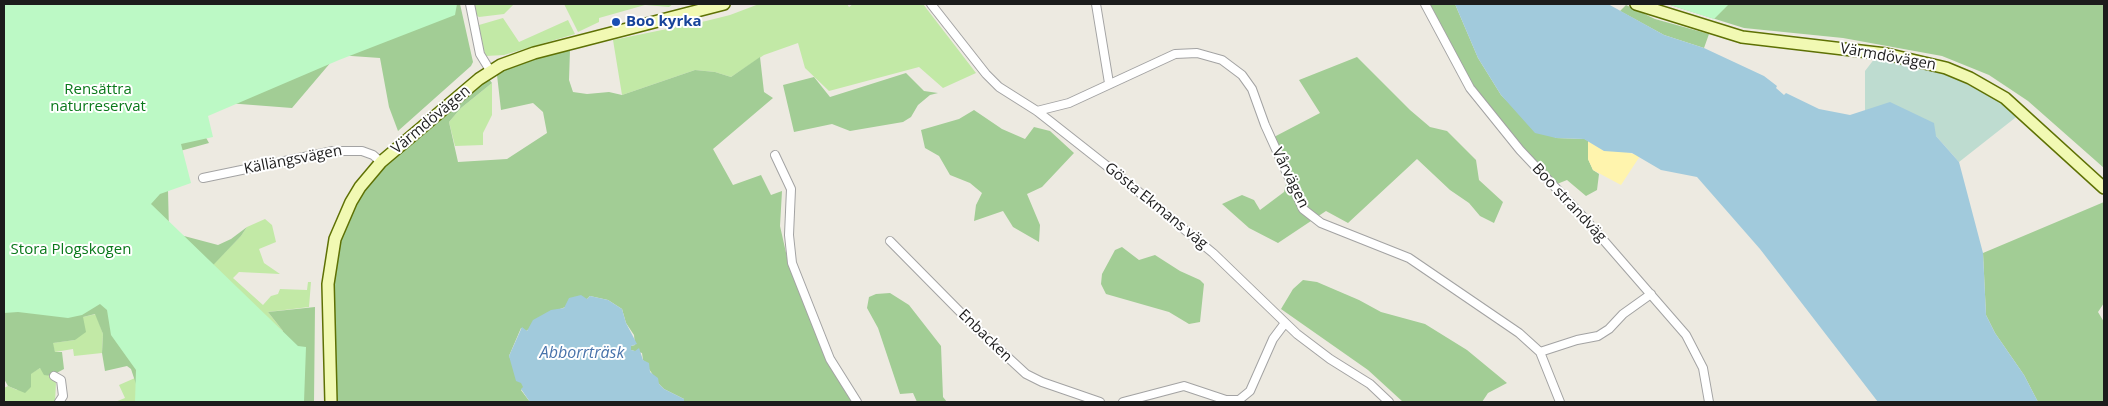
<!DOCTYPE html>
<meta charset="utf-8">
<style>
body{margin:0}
#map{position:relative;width:2108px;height:406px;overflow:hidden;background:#edeae1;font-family:"Open Sans",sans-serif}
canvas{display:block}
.frame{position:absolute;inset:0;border:5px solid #1c1c1c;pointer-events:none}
</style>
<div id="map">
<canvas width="2108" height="406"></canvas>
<div class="frame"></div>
</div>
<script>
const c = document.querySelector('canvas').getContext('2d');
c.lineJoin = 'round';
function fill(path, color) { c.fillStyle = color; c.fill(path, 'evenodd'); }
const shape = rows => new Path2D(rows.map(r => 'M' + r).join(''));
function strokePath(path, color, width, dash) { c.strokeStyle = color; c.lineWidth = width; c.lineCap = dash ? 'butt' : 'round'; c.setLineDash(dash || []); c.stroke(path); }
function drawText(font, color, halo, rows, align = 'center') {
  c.font = font + ' "Open Sans",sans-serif'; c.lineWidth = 4; c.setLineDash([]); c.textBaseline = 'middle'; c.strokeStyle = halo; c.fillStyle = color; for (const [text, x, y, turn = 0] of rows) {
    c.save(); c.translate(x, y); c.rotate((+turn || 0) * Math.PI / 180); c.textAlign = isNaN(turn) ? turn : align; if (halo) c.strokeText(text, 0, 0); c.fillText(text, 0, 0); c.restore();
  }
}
const grass = shape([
 [474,4,514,4,504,14,479,17,476,15],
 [564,4,673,4,669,7,645,5,599,18,599,22,578,32],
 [759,4,847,4,849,7,853,4,923,4,976,73,943,88,919,67,829,91,805,68,798,43,764,55,731,77,715,72,695,70,622,95,613,40,706,21,730,15],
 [503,18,519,42,568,20,575,34,504,55,486,56,481,42,479,25],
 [492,83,492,115,483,133,483,145,455,146,449,122,461,108],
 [265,219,272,225,276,242,259,249,264,263,280,274,239,272,233,278,263,305,271,296,278,294,280,289,307,290,308,282,311,282,309,307,268,312,283,331,256,348,194,284,241,236,247,227],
 [96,314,103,334,102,353,74,356,73,349,55,352,52,343,75,340,83,317],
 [40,368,56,382,55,402,4,402,4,388,8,386,17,390,30,374],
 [135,378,142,402,115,402,125,398,119,385]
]);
const forest = shape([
 [4,4,460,4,473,62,471,66,398,131,389,107,380,58,337,55,292,108,214,102,199,125,209,143,180,151],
 [1430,4,1455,4,1478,58,1501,95,1519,113,1556,138,1585,139,1588,141,1588,159,1593,170,1599,174,1597,190,1586,196,1567,180,1557,184,1521,147,1474,88],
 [1667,4,2104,4,2104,168,2028,101,1989,75,1942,56,1843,38,1744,28],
 [1626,5,1655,19,1709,34,1704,48,1664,35,1620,11],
 [570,50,569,80,573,92,587,94,609,92,622,95,695,70,715,72,731,77,760,57,764,92,773,98,713,149,733,185,761,175,771,195,782,191,780,226,789,266,803,302,853,402,684,402,684,399,664,389,659,384,643,360,642,353,631,350,631,346,635,345,634,335,626,323,622,309,608,300,590,296,587,299,560,309,526,331,521,328,509,356,524,387,521,390,530,402,335,402,333,281,336,253,355,205,367,184,394,157,466,95,489,79,492,83,461,108,449,122,458,162,507,159,547,133,543,112,533,103,501,110,497,75,506,69,536,58],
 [1357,57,1410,110,1430,127,1447,131,1476,160,1479,180,1503,202,1494,223,1480,216,1469,203,1450,190,1417,159,1348,223,1326,211,1278,243,1249,228,1222,204,1242,195,1254,200,1260,210,1284,192,1289,172,1274,137,1320,113,1299,80],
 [906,73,924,91,938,93,930,95,918,105,911,117,903,122,850,131,832,124,794,132,783,85,814,77,830,97],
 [974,110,1002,129,1025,139,1034,127,1050,131,1074,153,1042,187,1027,194,1040,225,1039,242,1013,227,1003,211,974,221,976,205,982,193,970,183,950,175,939,156,925,148,921,130,959,119],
 [4,137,168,190,169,232,218,245,231,239,247,227,241,236,195,284,256,348,283,331,268,312,315,307,314,402,142,402,131,369,127,366,105,371,102,353,103,334,95,314,83,317,86,332,75,340,53,343,55,352,62,352,64,369,51,376,44,375,40,368,31,374,31,387,25,393,8,386,4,379],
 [2104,202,2104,303,2098,312,2104,322,2104,402,2038,402,2024,375,1995,333,1986,315,1983,253],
 [1122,247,1139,260,1155,255,1180,271,1200,280,1204,284,1200,322,1189,324,1169,312,1106,294,1101,284,1102,274,1115,250],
 [1303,280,1317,282,1359,300,1381,312,1425,324,1467,350,1507,383,1488,393,1482,402,1403,402,1368,370,1281,309,1293,289],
 [890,293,909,305,941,346,943,397,947,402,917,402,913,393,900,394,878,328,867,308,869,297,876,294]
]);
const wetland = shape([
 [1875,58,1944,74,1989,94,2020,114,1959,162,1936,136,1865,111,1865,71]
]);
const sand = shape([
 [1588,141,1604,151,1623,151,1640,156,1621,185,1593,170,1588,159]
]);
const park = shape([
 [4,4,457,4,455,15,339,60,208,116,213,137,181,144,191,183,160,194,151,204,298,346,306,347,304,402,135,402,136,370,111,335,107,310,100,304,82,315,68,318,18,312,4,313],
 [1667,4,1729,4,1714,19]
]);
const water = shape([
 [1455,4,1608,4,1664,35,1704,48,1764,76,1777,86,1776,88,1784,95,1786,93,1819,109,1850,115,1890,102,1934,123,1936,136,1959,162,1983,253,1986,315,1995,333,2024,375,2038,402,1878,402,1760,249,1697,177,1661,170,1632,153,1604,151,1584,139,1556,138,1535,133,1501,95,1478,58],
 [581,295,587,299,590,296,608,300,622,309,626,323,637,344,631,346,631,350,635,351,639,348,643,360,649,363,650,372,658,378,659,384,664,389,684,399,684,402,530,402,521,389,523,387,521,383,516,381,509,356,522,327,527,331,533,320,551,310,564,308,569,298]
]);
const minor = shape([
 [470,4,480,54,491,72],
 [931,4,986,74,999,87,1037,111,1117,174,1213,253,1297,334,1330,359,1370,384,1389,402],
 [1096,4,1109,83],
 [1425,4,1470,88,1520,150,1586,220,1686,335,1703,368,1709,402],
 [1037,111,1069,103,1175,54,1197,53,1222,60,1242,75,1252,89,1265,125,1303,209,1321,223,1409,258,1519,333,1540,352,1560,402],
 [775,155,791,189,789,235,792,263,830,359,857,402],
 [203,178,333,151,362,151,373,155,381,162],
 [890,241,975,327,1026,374,1042,382,1100,402],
 [1540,352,1577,340,1598,336,1609,329,1623,314,1651,294],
 [54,376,61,380,63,396,59,402],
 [1123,402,1184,386,1226,400,1239,400,1250,391,1273,339,1285,323]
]);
const secondary = shape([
 [1636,4,1742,37,1886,54,1946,68,1970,78,2005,98,2104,188],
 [331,402,328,284,335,239,351,202,360,187,381,162,479,79,501,65,534,53,724,4]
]);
const markers = [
 [616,22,5,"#1a4fb4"]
];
const transitNames = [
 ["Boo kyrka",626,22]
];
const streetNames = [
 ["Värmdövägen",1888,57,10],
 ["Värmdövägen",431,120,-40],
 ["Källängsvägen",293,160,-11],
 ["Vårvägen",1290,178,64],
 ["Boo strandväg",1569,203,47],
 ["Gösta Ekmans väg",1156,206,39],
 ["Enbacken",985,336,44]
];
const parkNames = [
 ["Rensättra",98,90],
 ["naturreservat",98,107],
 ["Stora Plogskogen",71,250]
];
const waterNames = [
 ["Abborrträsk",582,353]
];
fill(grass, '#c2e9a6');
fill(forest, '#a2cd95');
fill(wetland, '#bedcd0');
fill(sand, '#fff4ad');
fill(park, '#bcf9c5');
fill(water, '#a1cadc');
strokePath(minor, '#a3a3a3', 10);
strokePath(secondary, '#5e7104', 14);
strokePath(minor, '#fff', 8);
strokePath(secondary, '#f1f9b3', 11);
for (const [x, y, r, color] of markers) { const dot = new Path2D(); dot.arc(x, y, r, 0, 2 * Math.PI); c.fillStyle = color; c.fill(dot); strokePath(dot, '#fff', 2); }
drawText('bold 15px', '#164399', '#fff', transitNames, 'left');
drawText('15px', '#1c1c1c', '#fff', streetNames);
drawText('15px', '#0a791b', '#fff', parkNames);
drawText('italic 16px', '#4873ab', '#fff', waterNames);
</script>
